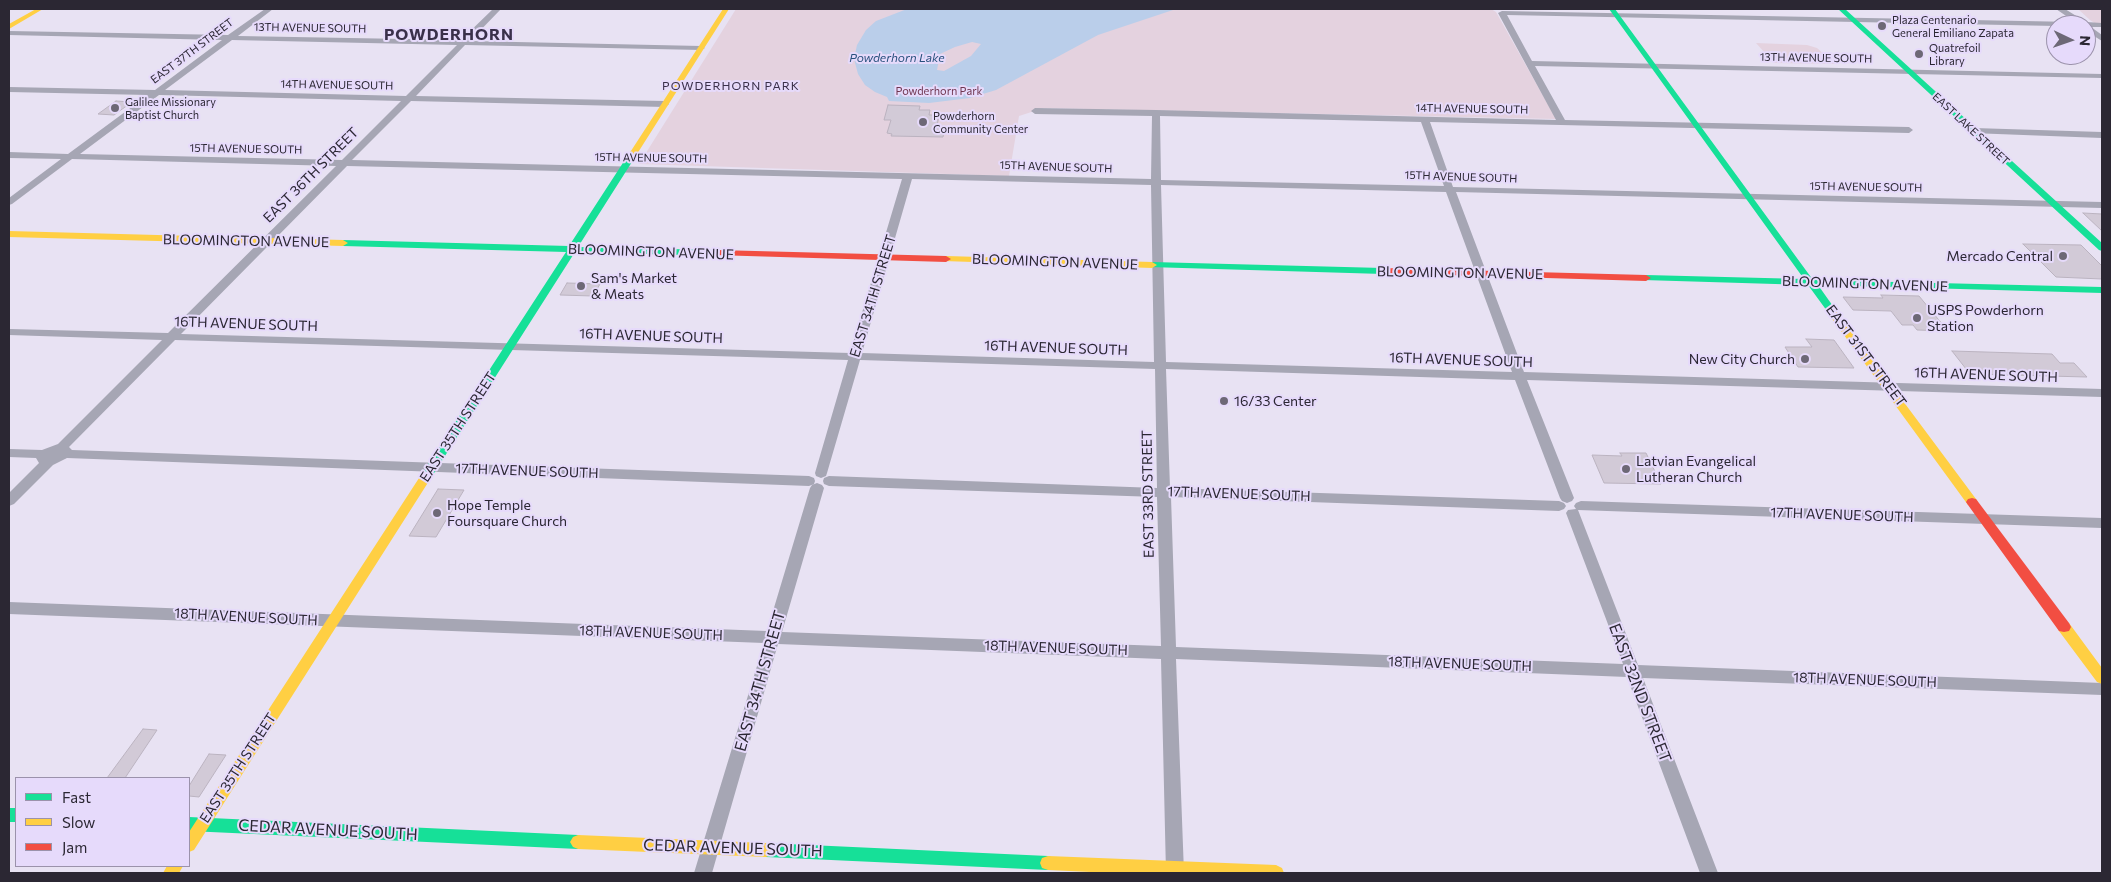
<!DOCTYPE html>
<style>
body{margin:0}
#map{position:relative;width:2111px;height:882px;overflow:hidden;background:#e8e2f3;font-family:Commissioner,sans-serif}
canvas{display:block}
.frame{position:absolute;inset:0;border:10px solid #2b2733;pointer-events:none}
.legend{position:absolute;left:15px;top:777px;width:175px;height:90px;box-sizing:border-box;background:#e6dafb;border:1px solid #9b92ab;margin:0;padding:6px 9px;list-style:none;font-size:15px;color:#2b2733}
.legend li{display:flex;align-items:center;gap:10px;height:25px}
.legend b{width:25px;border:1px solid #9b92ab}
.north{position:absolute;left:2046px;top:15px;width:50px;height:50px;box-sizing:border-box;background:#e6dafb;border:1px solid #9b92ab;border-radius:50%;rotate:93deg;font-size:14px;font-weight:700;line-height:20px;text-align:center;color:#2b2733}
.north::after{content:'';display:block;margin:auto;width:18px;height:22px;background:#6d6876;clip-path:polygon(50% 0,100% 100%,50% 72%,0 100%)}
</style>
<div id="map">
<canvas width="2111" height="882"></canvas>
<div class="frame"></div>
<ul class="legend">
<li><b style="height:6px;background:#16e098"></b>Fast</li>
<li><b style="height:6px;background:#ffcf43"></b>Slow</li>
<li><b style="height:6px;background:#f24e42"></b>Jam</li>
</ul>
<div class="north">N</div>
</div>
<script>
const c = document.querySelector('canvas').getContext('2d');
c.lineJoin = 'round';
function fill(path, color) { c.fillStyle = color; c.fill(path, 'evenodd'); }
const shape = rows => new Path2D(rows.map(r => 'M' + r).join(''));
function strokePath(path, color, width, dash) { c.strokeStyle = color; c.lineWidth = width; c.lineCap = dash ? 'butt' : 'round'; c.setLineDash(dash || []); c.stroke(path); }
function drawText(font, color, halo, rows, align = 'center') {
  c.font = font + ' Commissioner,sans-serif'; c.lineWidth = 4; c.setLineDash([]); c.textBaseline = 'middle'; c.strokeStyle = halo; c.fillStyle = color; for (const [text, x, y, turn = 0] of rows) {
    c.save(); c.translate(x, y); c.rotate((+turn || 0) * Math.PI / 180); c.textAlign = isNaN(turn) ? turn : align; if (halo) c.strokeText(text, 0, 0); c.fillText(text, 0, 0); c.restore();
  }
}
const green = shape([
 [736,9,1491,9,1496,12,1556,119,1044,108,1019,116,1009,176,639,164],
 [2078,9,2102,9,2102,28,2090,20],
 [1756,43,1807,45,1817,48,1835,64,1774,63]
]);
const water = shape([
 [907,9,1176,9,1098,35,996,90,970,98,929,103,889,101,887,97,875,92,865,85,858,74,854,59,857,45,866,30,876,21],
 [972,42,981,44,971,56,944,71,937,70,940,54,955,47]
]);
const building = shape([
 [116,101,132,102,114,115,98,114,116,101],
 [888,105,920,106,919,110,930,110,929,115,939,115,937,126,945,126,943,137,891,136,892,134,887,133,891,120,884,120,888,105],
 [2083,213,2102,214,2102,231,2083,213],
 [2023,244,2081,245,2102,266,2102,279,2056,277,2023,244],
 [567,283,600,284,593,296,560,295,567,283],
 [1881,295,1919,296,1948,331,1917,330,1913,325,1902,325,1891,311,1853,310,1843,297,1883,298,1881,295],
 [1806,339,1834,340,1854,368,1798,367,1785,347,1812,347,1806,339],
 [1952,351,2052,354,2060,363,2074,363,2087,377,1970,374,1952,351],
 [1620,453,1646,453,1661,484,1604,483,1592,455,1622,456,1620,453],
 [438,489,464,490,436,537,409,536,438,489],
 [143,729,157,730,125,778,107,778,143,729],
 [209,754,226,755,199,797,189,796,189,786,209,754]
]);
const street = shape([
 [265,9,273,9,238,36,461,40,493,9,501,9,470,41,701,46,705,48,701,50,465,45,416,96,665,101,669,104,665,107,411,101,352,160,1151,179,1152,116,1035,114,1031,111,1035,108,1156,110,1556,120,1498,13,1502,11,2075,22,2056,9,2065,9,2086,22,2102,23,2102,27,2091,27,2102,35,2102,41,2086,31,2086,25,2056,26,1507,15,1532,61,2102,74,2102,78,1535,66,1565,120,1909,127,1913,130,1909,133,1430,122,1453,187,2102,202,2102,208,1456,192,1524,372,2102,389,2102,397,1527,380,1574,498,1572,501,1567,503,1562,501,1560,498,1515,380,1166,369,1170,488,1559,501,1564,503,1566,506,1564,509,1559,511,1171,497,1176,647,1623,664,1566,513,1568,510,1576,509,1574,506,1576,503,1581,501,2102,518,2102,528,1578,510,1638,665,2102,683,2102,695,1643,678,1718,873,1700,873,1627,677,1176,659,1184,873,1166,873,1161,659,778,644,712,873,694,873,764,643,9,614,9,602,767,631,810,488,812,485,817,483,822,485,824,488,782,632,1161,646,1157,497,829,486,824,484,823,481,824,478,829,476,1157,488,1155,369,860,360,827,473,826,476,821,478,816,476,815,473,848,360,175,340,69,447,72,450,809,476,814,478,815,481,814,484,809,486,67,458,53,465,14,504,9,506,9,493,39,463,36,458,9,457,9,449,42,450,58,444,162,340,9,335,9,329,168,333,336,166,72,159,12,204,9,205,9,198,61,159,9,158,9,152,68,154,148,95,9,92,9,87,155,90,222,40,9,35,9,31,228,35,265,9],
 [232,40,457,45,406,96,165,90,232,40],
 [159,95,401,101,342,160,80,154,159,95],
 [1160,116,1421,122,1444,186,1161,180,1160,116],
 [347,166,902,179,850,353,181,334,347,166],
 [912,179,1151,185,1154,362,862,353,912,179],
 [1161,185,1446,192,1512,372,1166,362,1161,185],
 [1974,128,2102,132,2102,138,1971,133,1971,129,1974,128]
]);
const fast = shape([
 [1609,9,1615,9,1813,280,2102,287,2102,293,1818,285,1835,309,1830,312,1827,311,1808,285,1643,280,1641,278,1646,275,1804,279,1609,9],
 [1838,9,1845,9,2102,243,2102,251,2099,250,1838,9],
 [630,152,636,152,637,154,578,247,717,250,722,253,717,256,575,252,429,481,421,481,419,478,421,475,566,252,343,246,338,243,343,240,569,246,630,152],
 [1152,262,1383,268,1388,271,1383,274,1149,267,1149,263,1152,262],
 [9,808,16,808,16,822,9,822,9,808],
 [189,817,578,835,583,837,586,842,583,847,578,849,189,831,189,817],
 [766,843,1048,856,1054,858,1056,863,1054,868,1048,870,766,857,761,855,758,850,761,845,766,843]
]);
const slow = shape([
 [36,9,43,9,9,29,9,24,36,9],
 [723,9,729,9,637,154,636,156,630,156,629,154,723,9],
 [9,231,343,240,348,243,343,246,9,237,9,231],
 [946,256,1152,262,1157,265,1152,268,943,261,941,259,946,256],
 [1830,306,1833,307,1976,499,1978,502,1976,505,1968,505,1825,309,1830,306],
 [425,474,429,475,431,478,429,481,194,850,189,852,189,832,421,475,425,474],
 [2064,622,2069,623,2102,668,2102,684,2097,682,2059,631,2057,627,2059,623,2064,622],
 [578,835,766,843,771,845,774,850,771,855,766,857,578,849,573,847,570,842,573,837,578,835],
 [1048,856,1276,865,1282,868,1284,873,1112,873,1048,870,1042,868,1040,863,1042,858,1048,856],
 [167,866,183,866,179,873,163,873,167,866]
]);
const jam = shape([
 [717,250,946,256,951,259,946,262,714,255,714,251,717,250],
 [1383,268,1646,275,1651,278,1646,281,1380,273,1378,271,1383,268],
 [1972,498,1976,499,2069,623,2071,627,2069,631,2064,632,2059,631,1968,505,1966,502,1968,499,1972,498]
]);
const markers = [
 [1882,26,5,"#6d6876"],
 [1919,54,5,"#6d6876"],
 [115,108,5,"#6d6876"],
 [923,122,5,"#6d6876"],
 [2063,256,5,"#6d6876"],
 [581,286,5,"#6d6876"],
 [1917,318,5,"#6d6876"],
 [1805,359,5,"#6d6876"],
 [1224,401,5,"#6d6876"],
 [1626,469,5,"#6d6876"],
 [437,513,5,"#6d6876"]
];
const farPoinames = [
 ["Plaza Centenario",1892,20],
 ["General Emiliano Zapata",1892,33],
 ["Quatrefoil",1929,48],
 ["Library",1929,61],
 ["Galilee Missionary",125,102],
 ["Baptist Church",125,115],
 ["Powderhorn",933,116],
 ["Community Center",933,129]
];
const farStreetnames = [
 ["13TH AVENUE SOUTH",310,28,1],
 ["EAST 37TH STREET",192,51,-37],
 ["13TH AVENUE SOUTH",1816,58,1],
 ["14TH AVENUE SOUTH",337,85,1],
 ["14TH AVENUE SOUTH",1472,109,1],
 ["EAST LAKE STREET",1971,129,43],
 ["15TH AVENUE SOUTH",246,149,1],
 ["15TH AVENUE SOUTH",651,158,1],
 ["15TH AVENUE SOUTH",1056,167,2],
 ["15TH AVENUE SOUTH",1461,177,2],
 ["15TH AVENUE SOUTH",1866,187,1]
];
const farParknames = [
 ["Powderhorn Park",939,91]
];
const farWaternames = [
 ["Powderhorn Lake",897,58]
];
const farNeighbourhoodnames = [
 ["POWDERHORN PARK",731,86]
];
const streetNames = [
 ["EAST 36TH STREET",311,175,-45],
 ["BLOOMINGTON AVENUE",246,241,1],
 ["BLOOMINGTON AVENUE",651,252,2],
 ["BLOOMINGTON AVENUE",1055,262,2],
 ["BLOOMINGTON AVENUE",1460,273,1],
 ["BLOOMINGTON AVENUE",1865,284,2],
 ["EAST 34TH STREET",873,296,-73],
 ["16TH AVENUE SOUTH",246,324,2],
 ["16TH AVENUE SOUTH",651,336,2],
 ["16TH AVENUE SOUTH",1056,348,2],
 ["EAST 31ST STREET",1866,356,53],
 ["16TH AVENUE SOUTH",1461,360,2],
 ["16TH AVENUE SOUTH",1986,375,2],
 ["EAST 35TH STREET",458,427,-57],
 ["17TH AVENUE SOUTH",527,471,2],
 ["EAST 33RD STREET",1148,494,-91],
 ["17TH AVENUE SOUTH",1239,494,2],
 ["17TH AVENUE SOUTH",1842,515,2],
 ["18TH AVENUE SOUTH",246,617,3],
 ["18TH AVENUE SOUTH",651,633,2],
 ["18TH AVENUE SOUTH",1056,648,2],
 ["18TH AVENUE SOUTH",1460,664,2],
 ["18TH AVENUE SOUTH",1865,680,2],
 ["EAST 35TH STREET",238,768,-57]
];
const poiNames = [
 ["Mercado Central",2053,256,"right"],
 ["Sam's Market",591,278],
 ["& Meats",591,294],
 ["USPS Powderhorn",1927,310],
 ["Station",1927,326],
 ["New City Church",1795,359,"right"],
 ["16/33 Center",1234,401],
 ["Latvian Evangelical",1636,461],
 ["Lutheran Church",1636,477],
 ["Hope Temple",447,505],
 ["Foursquare Church",447,521]
];
const farDistrictnames = [
 ["POWDERHORN",449,35]
];
const nearStreetnames = [
 ["EAST 34TH STREET",760,681,-74],
 ["EAST 32ND STREET",1640,693,69],
 ["CEDAR AVENUE SOUTH",328,830,3],
 ["CEDAR AVENUE SOUTH",733,848,2]
];
fill(green, '#e4d2df');
fill(water, '#baceea');
fill(building, '#d2cad7');
strokePath(building, '#bbb3c0', 1);
fill(street, '#a6a6b4');
fill(fast, '#16e098');
fill(slow, '#ffcf43');
fill(jam, '#f24e42');
for (const [x, y, r, color] of markers) { const dot = new Path2D(); dot.arc(x, y, r, 0, 2 * Math.PI); c.fillStyle = color; c.fill(dot); strokePath(dot, '#e6dafb', 2); }
drawText('11px', '#2b2733', '#e6dafb', farPoinames, 'left');
drawText('11px', '#2b2733', '#e6dafb', farStreetnames);
drawText('11px', '#6e354f', '#e6dafb', farParknames);
drawText('italic 12px', '#28517d', '#e6dafb', farWaternames);
c.letterSpacing = '1px';
drawText('12px', '#3a304a', '#e6dafb', farNeighbourhoodnames);
c.letterSpacing = '0px';
drawText('14px', '#2b2733', '#e6dafb', streetNames);
drawText('14px', '#2b2733', '#e6dafb', poiNames, 'left');
c.letterSpacing = '1px';
drawText('bold 16px', '#3a304a', '#e6dafb', farDistrictnames);
c.letterSpacing = '0px';
drawText('16px', '#2b2733', '#e6dafb', nearStreetnames);
</script>
